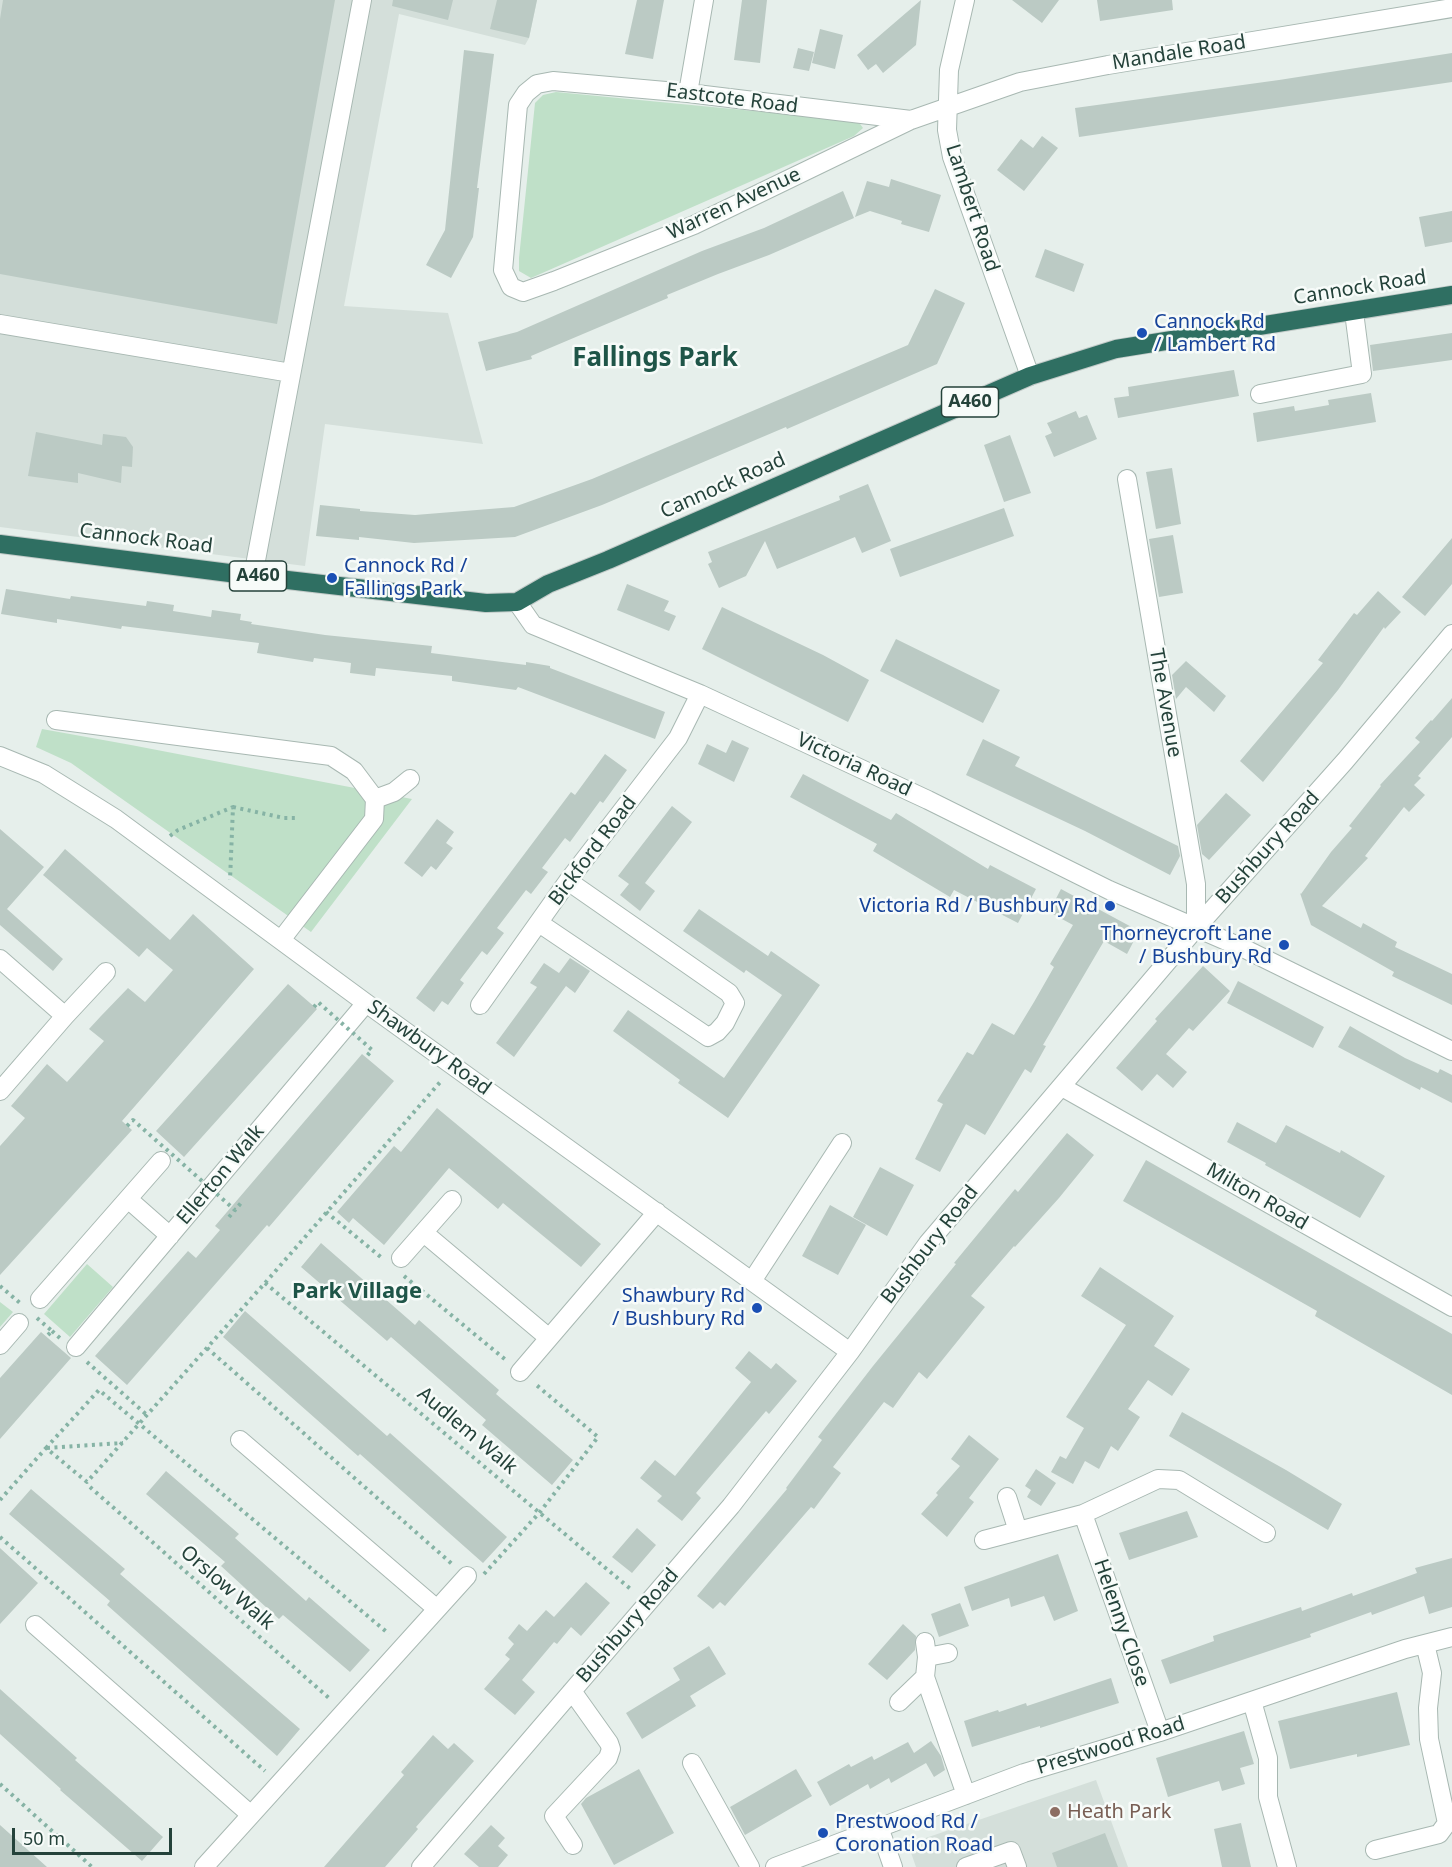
<!DOCTYPE html>
<style>
body{margin:0}
#map{position:relative;width:1452px;height:1867px;overflow:hidden;background:#e6efeb;font-family:"Noto Sans",sans-serif}
canvas{display:block}
.scale{position:absolute;left:12px;top:1828px;width:160px;height:27px;box-sizing:border-box;border:3px solid #24423a;border-top:0;padding-left:8px;font-size:18px;line-height:21px;white-space:nowrap;color:#24423a;-webkit-text-stroke:4px #f7fbf9;paint-order:stroke}
</style>
<div id="map">
<canvas width="1452" height="1867"></canvas>
<div class="scale">50 m</div>
</div>
<script>
const c = document.querySelector('canvas').getContext('2d');
c.lineJoin = 'round';
function fill(path, color) { c.fillStyle = color; c.fill(path, 'evenodd'); }
const shape = rows => new Path2D(rows.map(r => 'M' + r).join(''));
function strokePath(path, color, width, dash) { c.strokeStyle = color; c.lineWidth = width; c.lineCap = dash ? 'butt' : 'round'; c.setLineDash(dash || []); c.stroke(path); }
function drawText(font, color, halo, rows, align = 'center') {
  c.font = font + ' "Noto Sans",sans-serif'; c.lineWidth = 5; c.setLineDash([]); c.textBaseline = 'middle'; c.strokeStyle = halo; c.fillStyle = color; for (const [text, x, y, turn = 0] of rows) {
    c.save(); c.translate(x, y); c.rotate((+turn || 0) * Math.PI / 180); c.textAlign = isNaN(turn) ? turn : align; if (halo) c.strokeText(text, 0, 0); c.fillText(text, 0, 0); c.restore();
  }
}
const built = shape([
 [0,0,537,0,529,38,525,45,399,14,344,306,448,313,483,444,325,424,305,566,0,527],
 [1096,1780,1128,1867,916,1867,908,1844]
]);
const green = shape([
 [556,92,858,121,863,128,854,136,531,278,519,271,519,258,535,103,543,95],
 [42,729,131,745,412,799,311,932,71,763,36,747],
 [87,1264,113,1287,70,1337,44,1314],
 [0,1302,13,1312,0,1327]
]);
const building = shape([
 [3,0,335,0,277,324,0,274,0,19],
 [393,0,453,0,448,20,392,6],
 [497,0,537,0,529,38,490,29],
 [637,0,664,0,653,59,625,54],
 [742,0,767,0,760,63,734,60],
 [921,0,916,45,883,73,876,64,868,70,857,55],
 [1012,0,1059,0,1042,23],
 [1097,0,1172,0,1173,10,1100,21],
 [820,29,843,35,835,69,812,63],
 [798,48,814,52,809,71,793,68],
 [464,50,494,54,477,188,479,188,473,237,451,278,426,265,445,230],
 [1452,53,1452,82,1079,137,1075,108,1279,80],
 [1042,136,1058,148,1024,191,997,170,1021,139,1033,148],
 [891,179,941,195,929,232,901,224,902,221,870,211,855,217,867,181,889,187],
 [843,191,854,218,769,255,718,274,667,295,668,298,531,356,532,359,486,371,478,342,517,332,702,251,764,228],
 [1452,211,1452,242,1425,247,1419,217],
 [1045,249,1084,264,1074,292,1035,277],
 [935,289,965,303,937,364,787,429,786,427,602,505,515,537,414,543,359,537,359,540,316,536,320,505,360,509,360,511,415,515,514,507,592,479,908,345],
 [1452,333,1452,360,1373,371,1370,345],
 [1234,370,1239,396,1118,418,1114,398,1129,396,1128,387],
 [1371,393,1376,422,1257,442,1253,413,1294,406,1295,411,1329,405,1328,400],
 [1076,411,1079,418,1087,415,1097,439,1054,457,1045,436,1052,433,1047,423],
 [36,432,102,445,103,434,126,437,133,447,132,467,122,466,121,483,78,473,78,483,28,476],
 [1010,435,1031,493,1004,502,984,445],
 [1172,468,1181,524,1156,529,1146,472],
 [868,484,891,541,862,553,855,537,777,569,765,541,746,576,719,588,708,564,712,562,708,552,840,500,839,496],
 [1004,508,1014,536,900,577,890,549],
 [1173,535,1183,593,1159,597,1149,539],
 [1452,538,1452,584,1425,616,1402,597],
 [627,584,669,601,664,611,676,616,669,631,617,610],
 [6,589,70,599,71,596,146,606,147,601,174,605,173,611,211,617,212,610,241,614,240,620,252,622,251,624,325,635,432,646,431,653,526,665,526,662,550,666,550,668,665,712,655,739,518,687,516,690,452,681,452,676,376,668,375,676,350,673,351,663,314,658,313,662,257,653,259,643,122,626,121,629,57,619,57,623,1,614],
 [1378,591,1401,612,1385,629,1384,627,1338,690,1263,782,1240,761,1323,663,1318,660,1354,613,1357,615],
 [722,607,823,655,869,680,848,722,702,649],
 [896,639,1000,690,983,723,880,671],
 [1186,661,1226,696,1214,712,1186,687,1176,699,1172,675],
 [1452,698,1452,737,1418,776,1421,778,1414,785,1425,795,1409,812,1404,807,1365,856,1368,858,1322,906,1361,928,1363,923,1397,942,1395,947,1452,974,1452,1005,1392,976,1394,972,1311,925,1300,893,1301,894,1331,852,1352,828,1349,826,1381,786,1380,785,1420,742,1415,738,1431,720,1432,721],
 [983,739,1020,757,1015,766,1178,846,1180,856,1170,875,1085,831,966,775],
 [732,740,749,748,734,782,698,764,707,744,726,753],
 [605,754,627,770,603,803,600,801,570,842,565,838,542,868,548,872,531,894,526,890,497,928,504,933,487,955,482,951,460,980,464,983,448,1005,442,1001,434,1012,416,998,571,792,575,795],
 [803,774,891,820,896,813,988,869,990,865,1036,889,1018,923,954,890,950,897,873,851,877,844,790,797],
 [1226,793,1251,815,1209,860,1202,854,1197,825],
 [672,806,692,822,645,883,655,891,640,911,620,895,629,884,618,876],
 [437,819,454,832,446,843,453,848,436,870,431,866,422,877,404,863],
 [0,829,44,867,7,909,63,959,53,971,0,925],
 [65,849,170,940,193,914,254,969,122,1121,132,1130,0,1275,0,1146,25,1118,11,1106,47,1064,67,1082,104,1041,89,1029,101,1016,128,988,145,1002,173,970,147,948,139,957,43,875],
 [1061,889,1139,931,1127,954,1104,941,1043,1045,1046,1046,1031,1073,1025,1069,985,1135,966,1124,940,1172,915,1159,943,1104,937,1101,967,1052,973,1055,992,1023,1014,1035,1034,1002,1054,967,1050,964,1073,925,1049,912],
 [699,909,768,956,771,951,820,985,728,1118,678,1083,680,1080,613,1031,628,1010,724,1078,782,995,746,970,744,973,683,931],
 [570,958,590,971,575,993,566,986,514,1057,496,1043,537,987,530,983,544,963,559,973],
 [1203,966,1230,991,1193,1031,1189,1028,1166,1054,1187,1072,1173,1088,1157,1074,1142,1091,1116,1068,1157,1021,1155,1019],
 [1238,981,1324,1027,1313,1048,1227,1003],
 [288,984,317,1009,184,1157,156,1131],
 [1350,1026,1405,1058,1438,1073,1440,1069,1452,1075,1452,1103,1421,1087,1420,1090,1338,1047],
 [362,1054,394,1081,269,1227,267,1225,127,1385,95,1356,188,1251,196,1258,220,1230,215,1226],
 [437,1108,601,1244,581,1267,503,1203,498,1209,449,1168,384,1245,353,1218,349,1223,337,1212,394,1146,401,1152],
 [1237,1122,1276,1143,1286,1125,1340,1153,1341,1150,1385,1176,1360,1218,1265,1165,1266,1163,1227,1142],
 [1067,1133,1094,1155,1059,1198,1015,1247,1014,1246,971,1296,985,1307,927,1379,919,1372,893,1408,884,1402,833,1467,841,1473,814,1509,811,1507,725,1606,720,1602,713,1609,697,1596,787,1489,786,1488,822,1440,818,1437,873,1366,956,1264,954,1263,1015,1189,1018,1192],
 [1146,1160,1452,1334,1452,1395,1315,1316,1317,1311,1123,1201],
 [880,1167,914,1185,887,1236,853,1217],
 [830,1205,866,1225,838,1275,802,1256],
 [321,1243,415,1325,419,1320,499,1390,496,1394,573,1460,552,1485,482,1425,486,1420,391,1337,387,1341,301,1267],
 [1100,1267,1174,1316,1154,1346,1190,1369,1172,1396,1148,1380,1128,1409,1140,1417,1118,1451,1111,1446,1099,1469,1085,1461,1073,1484,1051,1472,1060,1456,1066,1459,1084,1428,1066,1417,1126,1325,1081,1296],
 [245,1311,387,1436,390,1433,507,1537,483,1563,360,1454,358,1456,223,1337],
 [41,1332,71,1358,0,1439,0,1378],
 [749,1351,771,1369,776,1363,797,1381,769,1414,766,1411,696,1493,701,1498,682,1521,657,1501,662,1496,640,1478,655,1460,675,1476,751,1382,735,1368],
 [1182,1412,1286,1470,1342,1504,1328,1530,1169,1436],
 [969,1435,999,1459,969,1498,974,1502,947,1537,921,1514,938,1495,936,1493,960,1466,951,1459],
 [1036,1469,1056,1483,1041,1506,1027,1497,1031,1490,1025,1486],
 [166,1471,239,1534,235,1538,306,1601,309,1597,370,1650,350,1672,283,1615,279,1619,221,1566,225,1562,146,1494],
 [31,1489,125,1569,120,1574,300,1729,277,1756,107,1605,110,1601,9,1514],
 [1187,1511,1198,1537,1129,1560,1119,1533],
 [637,1528,656,1545,632,1573,612,1557],
 [0,1548,38,1583,0,1624],
 [1058,1554,1078,1611,1054,1621,1044,1596,1011,1607,1009,1598,972,1611,964,1587],
 [1452,1558,1452,1607,1429,1614,1424,1596,1372,1615,1371,1612,1310,1634,1311,1637,1170,1684,1161,1660,1214,1641,1213,1636,1301,1607,1302,1611,1352,1593,1353,1596,1417,1573,1415,1568],
 [586,1582,610,1603,581,1636,571,1627,557,1644,554,1642,522,1680,535,1692,515,1715,484,1689,510,1659,505,1655,514,1644,508,1638,519,1624,527,1631,546,1610,554,1617],
 [960,1603,969,1626,939,1637,931,1614],
 [903,1624,916,1636,915,1650,887,1680,868,1664],
 [709,1646,726,1674,690,1696,696,1706,642,1739,626,1713,680,1680,673,1668],
 [1111,1678,1119,1703,1040,1728,1040,1726,972,1747,964,1721,998,1710,999,1712,1026,1703,1027,1706],
 [0,1689,77,1758,75,1760,163,1837,142,1861,60,1790,61,1789,0,1734],
 [1397,1692,1410,1745,1357,1757,1357,1754,1290,1769,1278,1721],
 [1244,1731,1254,1764,1240,1768,1245,1784,1222,1791,1219,1781,1168,1797,1156,1758],
 [433,1735,448,1749,454,1743,474,1761,416,1827,418,1829,385,1867,324,1867,404,1775,401,1772],
 [931,1741,941,1756,945,1770,934,1777,926,1763,891,1783,889,1778,870,1789,868,1784,830,1806,817,1782,849,1764,851,1767,872,1756,874,1760,908,1742,914,1753],
 [639,1769,674,1833,614,1865,581,1804,586,1798],
 [796,1769,812,1796,745,1835,730,1807],
 [1241,1823,1251,1867,1222,1867,1214,1829],
 [0,1825,47,1867,0,1867],
 [491,1825,505,1838,498,1846,508,1855,498,1867,479,1867,464,1854],
 [1105,1833,1118,1867,1057,1867,1052,1853]
]);
const path = shape([
 [233,807,284,818,299,818],
 [170,836,178,830,233,807,230,880],
 [326,1212,382,1258],
 [229,1217,235,1210],
 [404,1276,507,1361],
 [265,1283,633,1591],
 [0,1286,20,1303],
 [37,1318,52,1331,46,1337],
 [52,1331,61,1339],
 [207,1348,452,1564],
 [87,1362,147,1415],
 [46,1448,99,1390,389,1634],
 [47,1448,123,1443],
 [90,1487,330,1699],
 [0,1500,46,1448,87,1482,265,1283,442,1080],
 [0,1537,265,1771],
 [484,1574,540,1512,598,1437,534,1383],
 [0,1784,92,1867]
]);
const minor = shape([
 [965,0,949,70,947,130,952,157,1030,376],
 [688,93,704,0],
 [911,120,688,93,553,81,537,84,526,93,518,105,503,270,511,287,523,292,554,281,694,225,911,120,1020,82,1108,65,1452,8],
 [0,324,291,373],
 [1260,394,1362,374,1354,312],
 [1127,479,1196,884,1196,928],
 [253,576,362,0],
 [517,602,533,625,700,694,928,800,1109,890,1245,949,1452,1051],
 [56,720,331,756,354,771,375,799,374,819,281,940],
 [0,756,44,774,116,819,366,1003,850,1352],
 [375,799,394,792,410,779],
 [539,923,708,1037,717,1032,725,1023,735,1003,729,993,568,881],
 [0,959,65,1016,0,1091],
 [480,1005,568,881,678,738,700,694],
 [65,1016,106,972],
 [1062,1087,1452,1307],
 [128,1199,170,1236],
 [424,1233,549,1338],
 [401,1258,452,1200],
 [752,1281,842,1143],
 [40,1299,161,1161],
 [0,1345,19,1323],
 [76,1347,366,1003],
 [520,1372,657,1212],
 [240,1440,437,1609],
 [1007,1497,1018,1531],
 [1083,1514,1160,1732],
 [984,1540,1083,1514,1158,1479,1179,1480,1266,1533],
 [35,1625,251,1815],
 [925,1642,927,1657,925,1677,966,1795],
 [927,1657,948,1653],
 [572,1691,609,1743,611,1749,608,1758,554,1816,573,1845],
 [1252,1701,1268,1758,1268,1797,1287,1867],
 [899,1702,925,1677],
 [692,1763,750,1867],
 [879,1827,893,1867],
 [1375,1850,1439,1834,1447,1823,1429,1739,1428,1708,1432,1673,1425,1644],
 [204,1867,467,1576],
 [421,1867,731,1506,850,1352,928,1243,1196,928,1345,761,1452,634],
 [775,1867,1024,1773,1160,1732,1405,1649,1452,1637],
 [966,1867,1011,1851,1017,1867]
]);
const highway = shape([
 [0,544,253,576,486,603,517,602,548,584,608,560,1030,376,1116,349,1452,295]
]);
const pathBridge = shape([
 [314,1007,318,1002,372,1050,366,1057],
 [127,1126,133,1120,235,1210,241,1203]
]);
const markers = [
 [1142,333,6,"#1a4fb4"],
 [332,578,6,"#1a4fb4"],
 [1110,906,6,"#1a4fb4"],
 [1284,945,6,"#1a4fb4"],
 [757,1308,6,"#1a4fb4"],
 [1055,1812,6,"#8d6e63"],
 [823,1833,6,"#1a4fb4"]
];
const shields = [
 [970,402,57],
 [258,576,57]
];
const shieldNames = [
 ["A460",970,402],
 ["A460",258,576]
];
const streetNames = [
 ["Mandale Road",1179,53,-9],
 ["Eastcote Road",732,99,7],
 ["Warren Avenue",734,204,-25],
 ["Lambert Road",972,208,72],
 ["Cannock Road",1360,288,-9],
 ["Cannock Road",723,486,-24],
 ["Cannock Road",146,539,7],
 ["The Avenue",1165,703,80],
 ["Victoria Road",854,765,25],
 ["Bushbury Road",1268,848,-48],
 ["Bickford Road",593,851,-53],
 ["Shawbury Road",429,1048,36],
 ["Ellerton Walk",221,1175,-50],
 ["Milton Road",1257,1197,30],
 ["Bushbury Road",930,1245,-52],
 ["Audlem Walk",467,1431,40],
 ["Orslow Walk",227,1588,41],
 ["Helenny Close",1121,1623,71],
 ["Bushbury Road",628,1626,-49],
 ["Prestwood Road",1111,1746,-17]
];
const transitNames = [
 ["Cannock Rd",1154,322],
 ["/ Lambert Rd",1154,345],
 ["Cannock Rd /",344,566],
 ["Fallings Park",344,589],
 ["Victoria Rd / Bushbury Rd",1098,906,"right"],
 ["Thorneycroft Lane",1272,934,"right"],
 ["/ Bushbury Rd",1272,957,"right"],
 ["Shawbury Rd",745,1296,"right"],
 ["/ Bushbury Rd",745,1319,"right"],
 ["Prestwood Rd /",835,1822],
 ["Coronation Road",835,1845]
];
const educationNames = [
 ["Heath Park",1067,1812]
];
const quarterNames = [
 ["Park Village",357,1292]
];
const districtNames = [
 ["Fallings Park",655,359]
];
fill(built, '#d4dfda');
fill(green, '#bfe0c8');
fill(building, '#bbcac4');
strokePath(minor, '#a8b8b2', 20);
strokePath(highway, '#c2cac8', 20);
strokePath(path, '#86b3a5', 4, [3, 4.5]);
strokePath(minor, '#fff', 18);
strokePath(highway, '#2f6f62', 18);
strokePath(pathBridge, '#86b3a5', 4, [3, 4.5]);
for (const [x, y, r, color] of markers) { const dot = new Path2D(); dot.arc(x, y, r, 0, 2 * Math.PI); c.fillStyle = color; c.fill(dot); strokePath(dot, '#f7fbf9', 2); }
for (const [x, y, w] of shields) { const box = new Path2D(); box.roundRect(x - w / 2, y - 15, w, 30, 4.5); c.fillStyle = '#f7fbf9'; c.fill(box); strokePath(box, '#24423a', 1.5); }
drawText('bold 18px', '#24423a', null, shieldNames);
drawText('20px', '#24423a', '#f7fbf9', streetNames);
drawText('20px', '#164399', '#f7fbf9', transitNames, 'left');
drawText('20px', '#785e54', '#f7fbf9', educationNames, 'left');
drawText('bold 22px', '#1f5548', '#f7fbf9', quarterNames);
drawText('bold 26px', '#1f5548', '#f7fbf9', districtNames);
</script>
